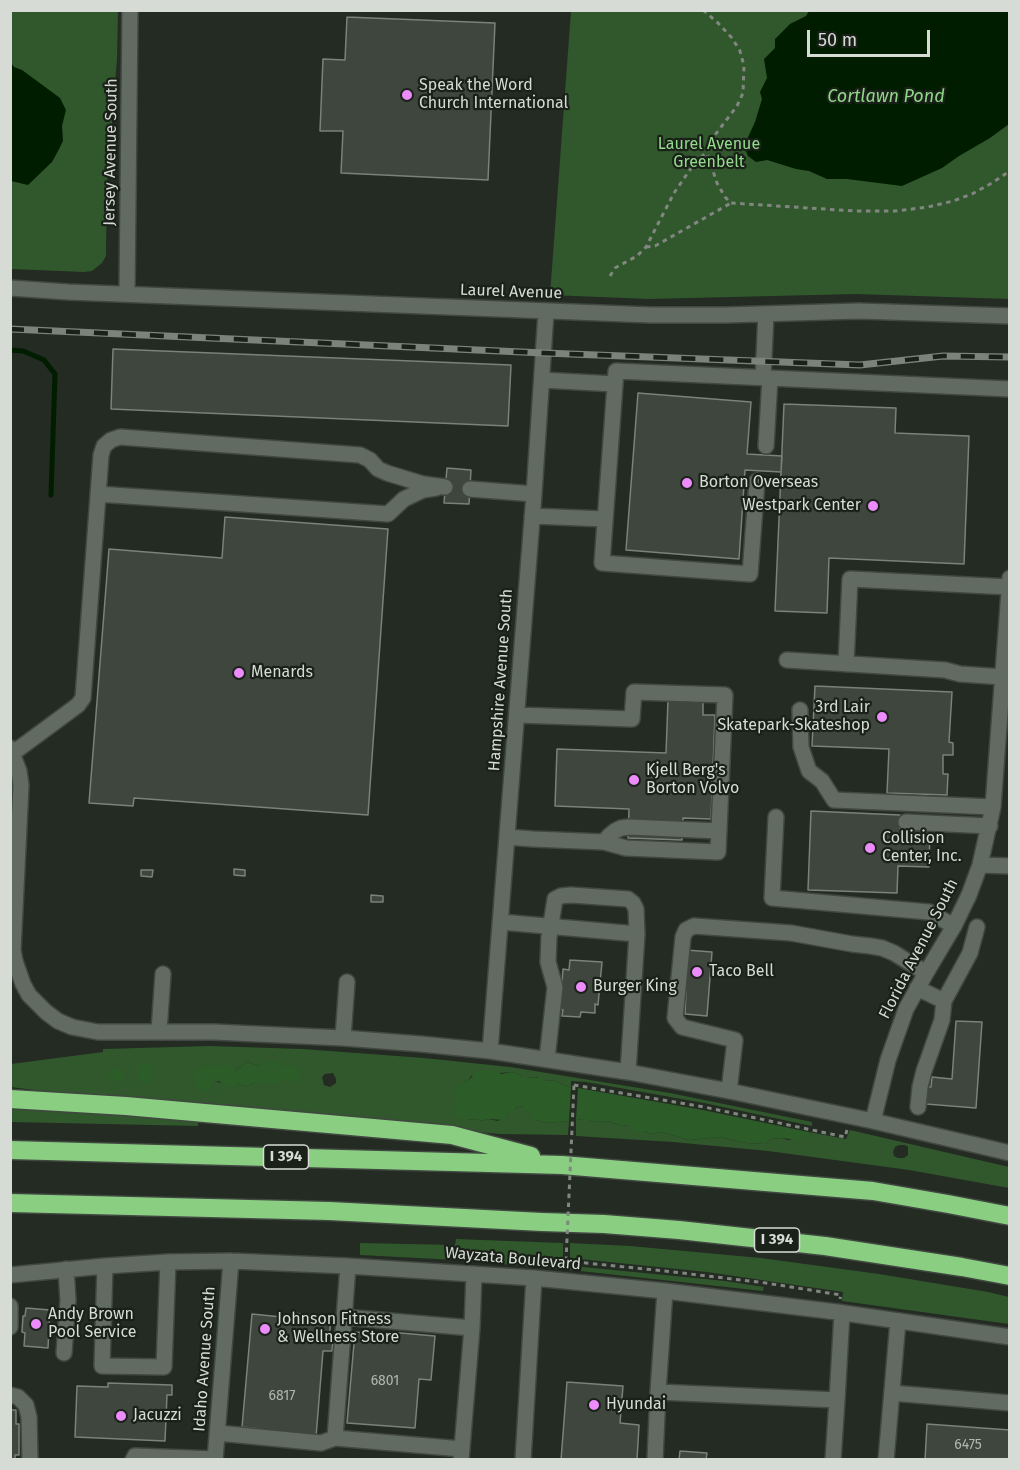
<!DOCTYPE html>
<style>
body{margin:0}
#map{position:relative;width:1020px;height:1470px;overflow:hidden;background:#232b22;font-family:"Fira Sans",sans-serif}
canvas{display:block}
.frame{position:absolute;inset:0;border:12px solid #d6dbd6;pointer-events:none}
.scale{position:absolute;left:807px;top:30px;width:123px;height:27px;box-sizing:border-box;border:3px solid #d6dbd6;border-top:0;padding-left:8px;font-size:18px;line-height:21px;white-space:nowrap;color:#d6dbd6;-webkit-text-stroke:4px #1a2119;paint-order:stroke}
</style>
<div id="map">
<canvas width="1020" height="1470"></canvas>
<div class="frame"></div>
<div class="scale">50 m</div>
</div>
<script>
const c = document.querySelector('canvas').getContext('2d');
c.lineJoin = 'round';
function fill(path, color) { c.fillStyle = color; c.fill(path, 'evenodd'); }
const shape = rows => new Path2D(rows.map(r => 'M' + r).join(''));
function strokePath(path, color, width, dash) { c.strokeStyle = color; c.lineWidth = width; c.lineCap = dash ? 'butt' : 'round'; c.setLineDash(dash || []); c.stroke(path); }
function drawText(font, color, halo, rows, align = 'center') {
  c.font = font + ' "Fira Sans",sans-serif'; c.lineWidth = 4.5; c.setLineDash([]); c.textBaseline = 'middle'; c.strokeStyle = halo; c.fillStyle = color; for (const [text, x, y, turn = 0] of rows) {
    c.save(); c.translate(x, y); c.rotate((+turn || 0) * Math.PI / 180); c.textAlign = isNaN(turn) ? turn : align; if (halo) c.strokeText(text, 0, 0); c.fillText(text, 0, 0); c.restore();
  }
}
const green = shape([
 [11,11,118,11,117,59,107,183,106,251,106,256,102,263,92,271,84,272,11,269],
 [571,11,1009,11,1009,299,856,294,649,299,550,295],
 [210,1046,303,1049,424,1058,510,1067,670,1093,812,1122,812,1126,704,1103,586,1082,571,1081,571,1088,555,1081,544,1080,537,1077,531,1078,527,1077,522,1077,519,1074,510,1072,471,1076,469,1080,464,1082,458,1100,468,1120,476,1119,482,1121,488,1119,498,1121,515,1108,523,1106,537,1120,546,1123,569,1121,568,1135,500,1134,49,1092,11,1087,11,1064,103,1052,103,1049],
 [247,1062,260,1066,286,1067,279,1083,254,1083,245,1087,237,1083,214,1082,235,1071],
 [333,1073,336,1079,336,1083,330,1087,324,1085,322,1077,325,1074],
 [11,1109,65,1110,198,1119,198,1126,11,1122],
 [576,1119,583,1120,589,1120,594,1122,608,1121,622,1126,629,1125,651,1134,661,1132,689,1140,720,1137,747,1143,766,1144,770,1139,781,1138,788,1140,811,1135,809,1132,846,1139,850,1130,1009,1167,1009,1188,909,1170,768,1151,673,1142,576,1136],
 [899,1145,905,1145,908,1147,908,1155,904,1158,898,1158,894,1156,893,1152,895,1147],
 [456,1239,563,1243,563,1265,725,1281,764,1287,763,1291,580,1271,456,1260,360,1255,360,1243,455,1245],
 [570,1243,630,1246,761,1258,879,1274,988,1292,1009,1297,1009,1324,842,1301,843,1292,707,1272,570,1258]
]);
const forest = shape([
 [247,1062,260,1066,266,1062,278,1062,286,1067,292,1065,298,1067,301,1073,296,1083,285,1079,279,1083,254,1083,245,1087,237,1083,235,1087,231,1088,223,1085,220,1081,214,1082,210,1091,202,1090,196,1086,192,1079,194,1073,201,1067,209,1065,217,1068,223,1064,228,1064,235,1071],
 [148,1063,154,1067,155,1072,153,1079,145,1084,142,1083,137,1076,137,1068,142,1064],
 [116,1068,122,1070,123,1073,123,1079,119,1082,111,1079,108,1075,110,1070],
 [488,1070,497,1071,501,1074,510,1072,519,1074,522,1077,527,1077,531,1078,542,1077,544,1080,555,1081,571,1088,569,1121,546,1123,537,1120,534,1121,530,1117,530,1113,525,1110,523,1106,515,1108,511,1113,507,1114,504,1120,488,1119,482,1121,476,1119,468,1120,459,1119,452,1112,456,1102,458,1100,456,1094,456,1088,464,1082,469,1080,477,1071],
 [578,1088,703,1110,809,1132,811,1135,807,1138,802,1137,798,1140,781,1138,770,1139,766,1144,747,1143,720,1137,689,1140,661,1132,651,1134,644,1131,637,1133,629,1125,622,1126,608,1121,594,1122,589,1120,583,1120,576,1119]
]);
const water = shape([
 [809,11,1009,11,1009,124,990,138,959,156,942,168,902,186,847,179,827,179,809,171,796,169,767,160,756,162,748,156,744,146,755,122,762,99,760,92,767,78,764,59,775,48,775,39,790,24,806,16],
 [10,61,14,67,22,70,60,98,66,110,62,126,63,141,58,151,52,162,28,185,11,181]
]);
const stream = shape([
 [10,350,23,351,44,360,55,374,51,495]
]);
const building = shape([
 [347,17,495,23,488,180,341,173,343,131,320,131,323,59,345,60,347,17],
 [113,349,511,365,508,426,111,409,113,349],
 [638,393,751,402,747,454,782,456,781,472,745,470,739,559,626,550,638,393],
 [784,404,896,408,895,433,969,436,964,564,829,558,827,613,775,611,784,404],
 [447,468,471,470,469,504,444,503,447,468],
 [225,517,388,529,368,815,134,798,133,806,89,803,109,549,222,558,225,517],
 [815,686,952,692,949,742,953,743,953,755,943,755,943,774,948,774,947,795,887,793,889,749,812,746,815,686],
 [668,700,703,702,703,715,715,715,711,819,683,818,682,840,628,838,629,809,555,806,557,749,666,753,668,700],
 [811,811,900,815,900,829,930,830,929,867,898,866,897,893,808,890,811,811],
 [234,869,245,870,245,876,234,875,234,869],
 [141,870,153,870,152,877,141,876,141,870],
 [371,895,383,896,383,902,371,902,371,895],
 [686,950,712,952,707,1016,685,1014,686,991,683,991,686,950],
 [570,960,602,962,598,1005,595,1004,595,1013,581,1012,580,1017,562,1016,563,1010,560,1009,563,969,569,970,570,960],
 [956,1021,982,1022,976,1108,926,1104,927,1087,931,1087,932,1077,952,1079,956,1021],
 [26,1308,50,1310,48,1348,24,1346,25,1333,22,1332,23,1316,25,1316,26,1308],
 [293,1313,331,1317,329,1340,333,1340,332,1351,323,1351,316,1437,260,1432,261,1429,242,1427,252,1314,292,1318,293,1313],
 [355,1332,389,1335,389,1332,435,1336,431,1380,419,1379,415,1428,347,1423,355,1332],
 [567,1382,623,1386,620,1423,639,1425,637,1460,561,1460,567,1382],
 [108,1383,172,1385,172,1395,167,1395,165,1441,75,1437,77,1386,108,1387,108,1383],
 [10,1410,16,1410,16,1424,19,1424,19,1455,15,1455,15,1460,10,1460,10,1410],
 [927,1424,1010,1430,1010,1460,925,1460,927,1424],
 [680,1451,707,1453,706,1460,679,1460,680,1451]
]);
const minorTunnel = shape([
 [445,487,470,489]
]);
const path = shape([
 [703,10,718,23,732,38,740,51,744,66,743,93,737,106,715,135,707,153,717,183,725,197,731,203,855,211,896,211,928,207,953,201,972,194,992,183,1010,171],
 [646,247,655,246,731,203],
 [610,276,615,268,637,256,646,247,674,193,696,161,706,153],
 [1009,344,1010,344],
 [574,1085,704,1107,845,1137,847,1130],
 [566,1261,665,1271,766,1283,841,1295,840,1299]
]);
const minor = shape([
 [10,288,68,292,651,315,726,315,859,311,1010,316],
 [127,294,130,10],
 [763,378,766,314],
 [542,380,615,384],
 [766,446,770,378],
 [757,481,750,574,602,563,616,371,1010,389],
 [470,489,534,494],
 [98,494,388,514,404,499,423,490,436,488],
 [532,516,605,519],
 [787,660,945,670,960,674,1003,677],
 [846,664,850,579,1009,587],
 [800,710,801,747,809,771,822,781,834,800,993,807],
 [10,748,19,771,21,785,13,950,15,961,23,984,29,995,46,1012,58,1021,72,1027,98,1032,214,1032,343,1038,421,1044,490,1051,628,1072,729,1091,873,1121,1010,1153],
 [13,753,78,705,83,698,101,455,104,446,111,440,120,437,360,455,370,460,378,469,387,473,423,484,445,487],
 [776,817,772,898,929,912,954,926],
 [906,822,990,826],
 [507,837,533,839,604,842,626,848,718,852,725,695,634,692,632,719,517,715],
 [604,842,609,836,615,831,621,828,629,827,719,831],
 [980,865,1010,866],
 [501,922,637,934,628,1072],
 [917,988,944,1001,942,1020,924,1071,920,1087,918,1107],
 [944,1001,970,953,977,927],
 [159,1031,163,974],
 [343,1038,347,982],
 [490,1051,534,494,546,312],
 [547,1059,555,987,548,962,549,937,555,899,561,896,571,895,628,899,633,903,636,909,637,934],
 [729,1091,735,1040,682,1027,675,1018,683,937,686,930,694,926,791,933,852,944,870,946,882,948,894,953,926,973],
 [873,1121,888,1060,906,1009,926,973,954,926,969,895,980,865,993,807,1010,578],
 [105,1266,102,1366,164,1367,168,1262],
 [10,1275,105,1266,168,1262,231,1261,348,1266,534,1278,665,1291,837,1312,1010,1337],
 [665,1291,658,1392,837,1400,833,1460],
 [10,1306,10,1327],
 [344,1317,472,1328],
 [64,1353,68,1300,66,1269],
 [892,1393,1010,1403],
 [10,1395,18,1397,26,1405,29,1417,30,1460],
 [837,1400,842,1313],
 [218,1433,321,1443,335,1438,462,1449],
 [335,1438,348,1266],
 [133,1460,135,1456,215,1459],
 [215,1460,231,1261],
 [461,1460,472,1328,474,1274],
 [523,1460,534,1278],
 [655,1460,658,1392],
 [886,1460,898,1321]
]);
const highway = shape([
 [10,1099,126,1106,452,1135,531,1156],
 [10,1150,562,1165,873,1191,948,1204,1010,1216],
 [10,1203,329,1211,542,1222,604,1224,679,1230,825,1246,962,1267,1010,1276]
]);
const rail = shape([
 [10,329,544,353,860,365,943,356,1010,357]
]);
const pathBridge = shape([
 [566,1261,574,1085]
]);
const markers = [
 [407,95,6,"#ec8cfb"],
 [687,483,6,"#ec8cfb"],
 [873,506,6,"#ec8cfb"],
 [239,673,6,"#ec8cfb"],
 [882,717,6,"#ec8cfb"],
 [634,780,6,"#ec8cfb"],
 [870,848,6,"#ec8cfb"],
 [697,972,6,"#ec8cfb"],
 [581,987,6,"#ec8cfb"],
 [36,1324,6,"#ec8cfb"],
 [265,1329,6,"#ec8cfb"],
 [594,1405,6,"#ec8cfb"],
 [121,1416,6,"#ec8cfb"]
];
const numberNames = [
 ["6801",385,1381],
 ["6817",282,1396],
 ["6475",968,1445]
];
const shields = [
 [286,1157,45],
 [777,1240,45]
];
const shieldNames = [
 ["I 394",286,1157],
 ["I 394",777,1240]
];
const poiNames = [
 ["Speak the Word",419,86],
 ["Church International",419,104],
 ["Borton Overseas",699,483],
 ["Westpark Center",861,506,"right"],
 ["Menards",251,673],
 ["3rd Lair",870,708,"right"],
 ["Skatepark-Skateshop",870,726,"right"],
 ["Kjell Berg's",646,771],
 ["Borton Volvo",646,789],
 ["Collision",882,839],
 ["Center, Inc.",882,857],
 ["Taco Bell",709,972],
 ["Burger King",593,987],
 ["Andy Brown",48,1315],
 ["Pool Service",48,1333],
 ["Johnson Fitness",277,1320],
 ["& Wellness Store",277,1338],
 ["Hyundai",606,1405],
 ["Jacuzzi",133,1416]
];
const parkNames = [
 ["Laurel Avenue",709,145],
 ["Greenbelt",709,163]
];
const streetNames = [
 ["Jersey Avenue South",111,152,-89],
 ["Laurel Avenue",511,292,2],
 ["Hampshire Avenue South",501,680,-86],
 ["Florida Avenue South",919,949,-63],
 ["Wayzata Boulevard",513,1259,5],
 ["Idaho Avenue South",205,1359,-86]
];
const waterNames = [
 ["Cortlawn Pond",886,97]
];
fill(green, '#31572c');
fill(forest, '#2c5c28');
fill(water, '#001d00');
strokePath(stream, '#001d00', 5);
fill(building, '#3e463d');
strokePath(building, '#7a8379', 1.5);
strokePath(minorTunnel, '#3e453d', 15, [15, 8]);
strokePath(minor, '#414741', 18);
strokePath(highway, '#414741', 21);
strokePath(path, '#818780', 3, [4.5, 4.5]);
strokePath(minor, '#626b61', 15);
strokePath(highway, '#89ce81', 18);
strokePath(rail, '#7c837c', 7);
strokePath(rail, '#1a2119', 4.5, [14]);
strokePath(pathBridge, '#818780', 3, [4.5, 4.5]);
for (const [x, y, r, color] of markers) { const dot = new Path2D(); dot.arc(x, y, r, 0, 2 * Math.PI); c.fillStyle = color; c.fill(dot); strokePath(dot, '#1a2119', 2); }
drawText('14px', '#b0b6b0', null, numberNames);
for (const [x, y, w] of shields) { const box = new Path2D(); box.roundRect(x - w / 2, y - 12, w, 24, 4.5); c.fillStyle = '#1a2119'; c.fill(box); strokePath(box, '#d6dbd6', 1.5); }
drawText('bold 15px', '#d6dbd6', null, shieldNames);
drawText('16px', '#d6dbd6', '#1a2119', poiNames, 'left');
drawText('16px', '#94da8c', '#1a2119', parkNames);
drawText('16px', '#d6dbd6', '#1a2119', streetNames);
drawText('italic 18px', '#90d588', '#1a2119', waterNames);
</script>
